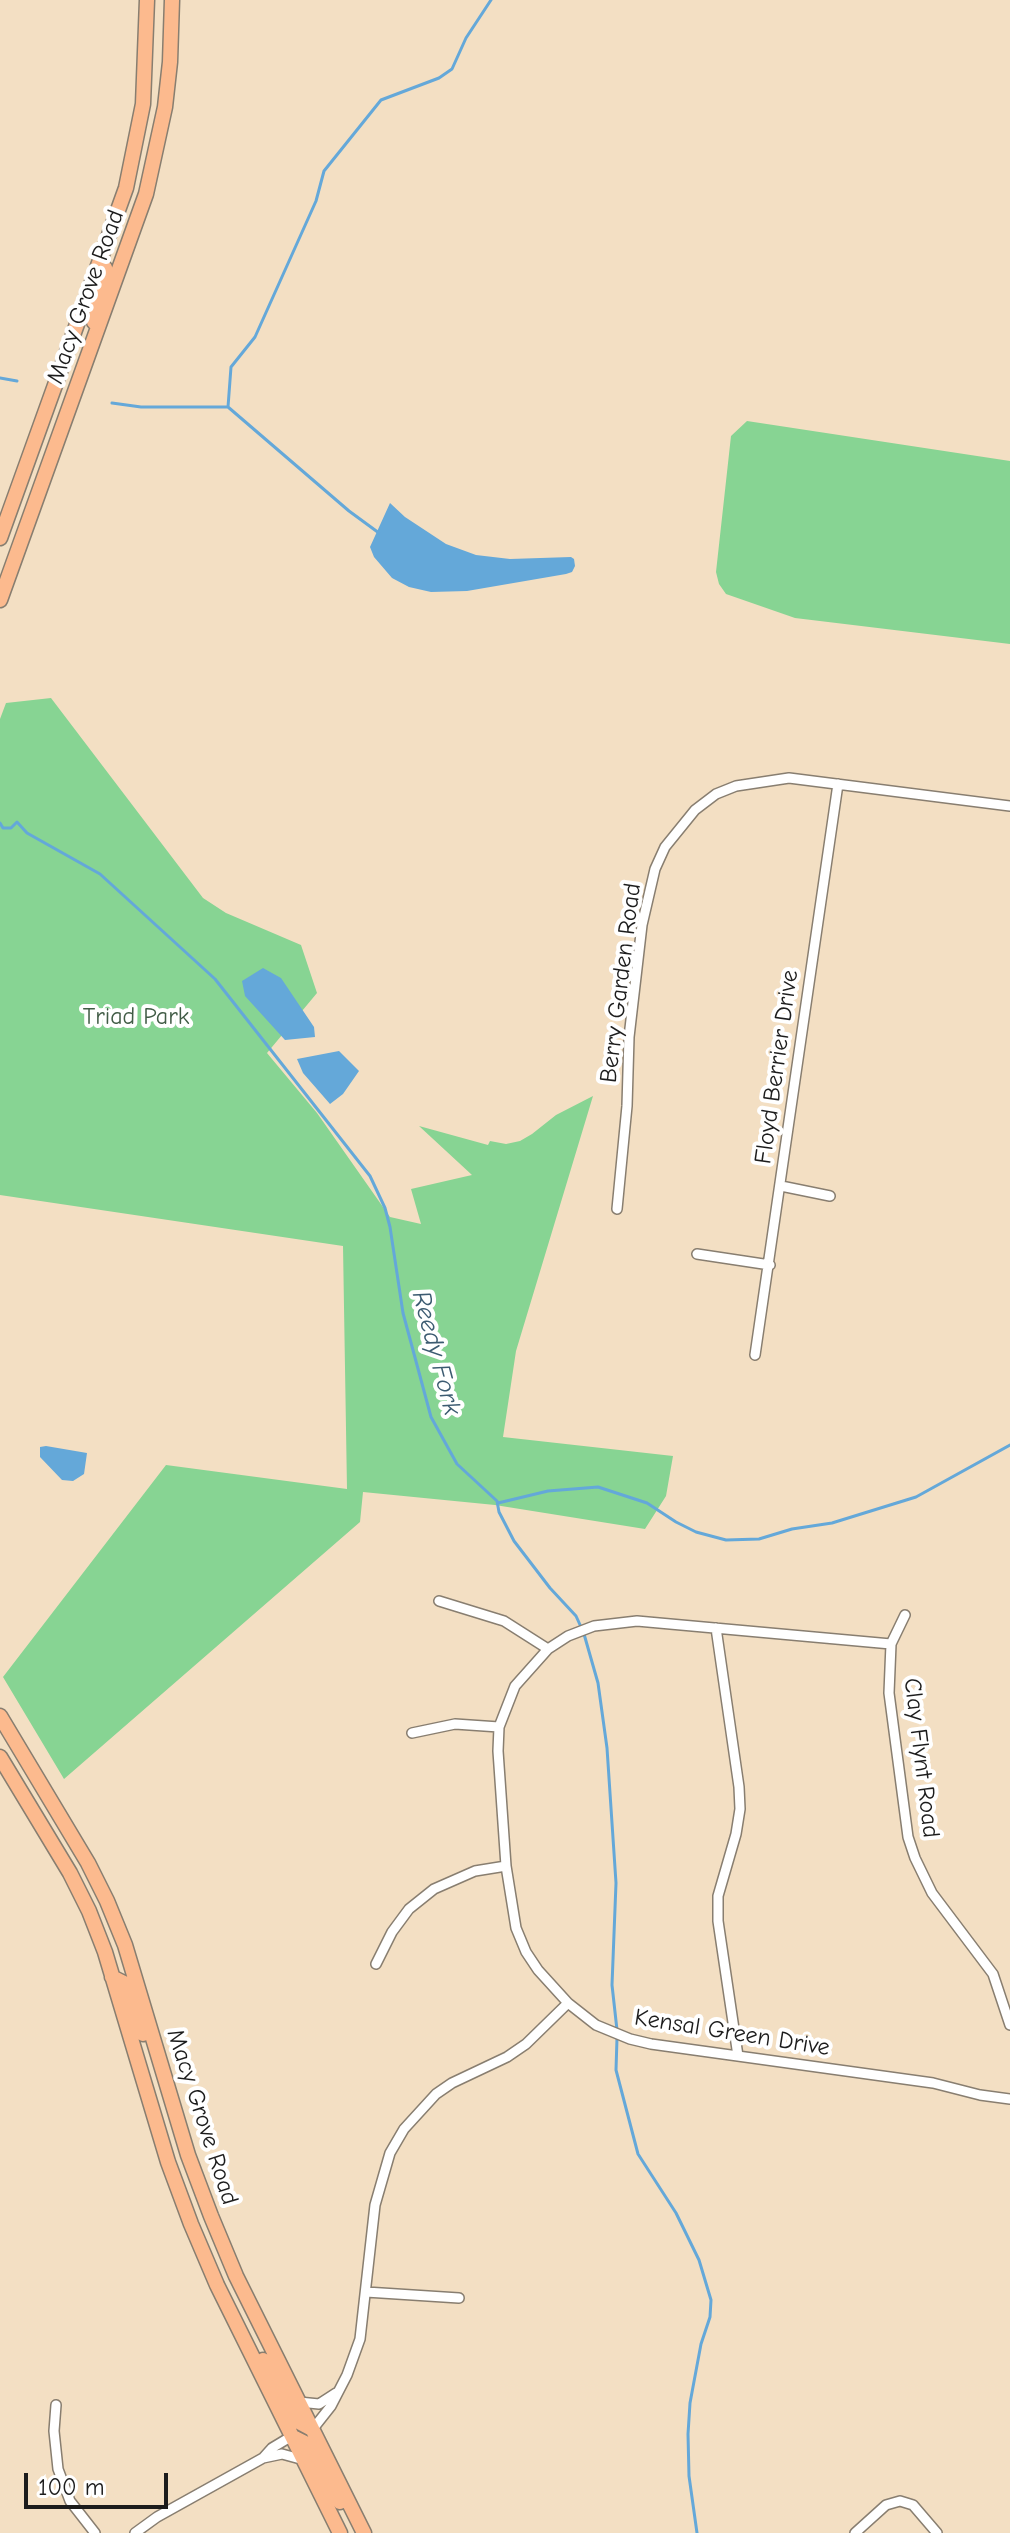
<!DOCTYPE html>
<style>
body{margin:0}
#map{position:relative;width:1010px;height:2533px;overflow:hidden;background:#f3dfc3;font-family:"Comic Neue",sans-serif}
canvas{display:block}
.scale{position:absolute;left:24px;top:2473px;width:144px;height:36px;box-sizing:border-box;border:4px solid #1c1c1c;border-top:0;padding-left:10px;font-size:24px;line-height:28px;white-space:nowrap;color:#1c1c1c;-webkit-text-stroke:6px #fff;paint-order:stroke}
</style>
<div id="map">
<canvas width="1010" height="2533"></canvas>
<div class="scale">100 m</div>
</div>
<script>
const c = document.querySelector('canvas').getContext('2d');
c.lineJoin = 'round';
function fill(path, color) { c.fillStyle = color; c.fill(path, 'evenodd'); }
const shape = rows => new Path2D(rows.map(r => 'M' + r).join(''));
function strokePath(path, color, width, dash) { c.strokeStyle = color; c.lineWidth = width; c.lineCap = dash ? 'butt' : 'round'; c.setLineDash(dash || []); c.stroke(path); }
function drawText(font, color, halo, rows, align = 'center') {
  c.font = font + ' "Comic Neue",sans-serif'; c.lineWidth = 8; c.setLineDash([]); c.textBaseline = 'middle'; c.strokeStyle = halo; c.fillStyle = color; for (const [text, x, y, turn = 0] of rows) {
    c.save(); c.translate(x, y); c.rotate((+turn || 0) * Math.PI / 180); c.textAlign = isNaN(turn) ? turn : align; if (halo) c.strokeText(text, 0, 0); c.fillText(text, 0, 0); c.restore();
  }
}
const green = shape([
 [747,421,1010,461,1010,644,795,618,726,594,719,584,716,572,731,436],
 [51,698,203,898,226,913,301,945,317,993,267,1053,317,1113,390,1217,421,1224,411,1189,472,1175,419,1126,488,1145,490,1141,506,1144,520,1141,532,1134,556,1115,593,1096,516,1351,503,1437,673,1456,666,1496,645,1529,495,1505,363,1492,360,1522,64,1779,3,1677,166,1465,347,1489,343,1246,0,1195,0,719,6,703]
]);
const water = shape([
 [390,503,405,517,446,544,476,555,510,559,571,557,574,559,575,566,572,572,566,574,467,591,431,592,409,587,392,578,374,557,370,547],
 [263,968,281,978,314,1027,315,1037,285,1040,245,996,242,981],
 [339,1051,359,1071,343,1094,330,1104,303,1073,297,1059],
 [46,1446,87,1453,84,1474,73,1481,62,1480,40,1457,40,1447]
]);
const stream = shape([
 [0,378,17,381],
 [112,403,141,407,228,407,349,511,379,533],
 [228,407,231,367,255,337,316,201,324,171,381,100,439,78,452,69,466,38,491,0],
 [0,823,3,828,11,828,17,822,27,833,100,874,215,979,370,1176,385,1208,390,1227,403,1313,431,1417,457,1464,497,1501,499,1512,514,1541,550,1588,576,1616,581,1627],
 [498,1503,548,1491,598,1487,647,1503,676,1522,696,1532,726,1540,759,1539,792,1529,832,1523,916,1497,1010,1445],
 [584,1634,598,1683,607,1748,616,1883,612,1985,617,2030],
 [617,2038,616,2070,638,2154,676,2213,699,2260,711,2300,710,2317,701,2344,690,2403,688,2434,689,2476,697,2533]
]);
const street = shape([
 [781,1186,830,1196],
 [617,1209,627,1106,629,1037,642,925,655,869,665,847,695,810,716,794,736,786,789,778,1010,806],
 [697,1254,770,1265],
 [755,1355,838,784],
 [439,1601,504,1621,548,1649],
 [905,1615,891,1644,889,1693,908,1837,915,1858,932,1893,993,1974,1010,2025],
 [716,1628,739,1787,740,1809,736,1834,718,1896,718,1921,738,2056],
 [891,1644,637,1621,594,1626,568,1636,548,1649,515,1686,499,1727,498,1751,506,1866,516,1928,526,1952,538,1970,568,2003,596,2025,630,2039,651,2044,933,2083,980,2095,1010,2099],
 [412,1733,455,1724,499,1727],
 [376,1964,392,1932,409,1909,434,1889,475,1871,506,1866],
 [366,2292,459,2298],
 [299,2402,319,2404,336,2393],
 [56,2405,54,2431,58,2469,70,2501,95,2533],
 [312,2430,331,2406,347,2375,360,2339,375,2205,390,2153,404,2129,436,2094,452,2083,507,2057,526,2044,568,2003],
 [263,2458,272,2448,292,2436],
 [135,2533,157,2517,263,2458,282,2454,304,2460],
 [855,2533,886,2505,900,2501,913,2505,937,2533]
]);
const primary = shape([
 [94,322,107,275,105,268,100,264],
 [0,538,126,188,143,104,147,0],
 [0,600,146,194,165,107,170,62,172,0],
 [0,1716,88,1863,107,1901,125,1945,188,2155,211,2216,236,2276,364,2533],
 [0,1757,70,1873,89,1911,105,1952,168,2162,191,2224,217,2285,340,2533],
 [112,1977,124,1983,143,2034],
 [263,2360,297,2421,312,2429],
 [293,2437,307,2444,340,2502]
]);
const streetNames = [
 ["Macy Grove Road",86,297,-70],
 ["Berry Garden Road",621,983,-83],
 ["Floyd Berrier Drive",777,1067,-82],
 ["Clay Flynt Road",921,1758,83],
 ["Kensal Green Drive",732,2033,9],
 ["Macy Grove Road",202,2117,72]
];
const parkNames = [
 ["Triad Park",136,1017]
];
const waterNames = [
 ["Reedy Fork",436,1353,75]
];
fill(green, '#87d493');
fill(water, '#64a8d9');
strokePath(stream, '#64a8d9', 3);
strokePath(street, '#887e70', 12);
strokePath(primary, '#887e70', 17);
strokePath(street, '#fff', 9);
strokePath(primary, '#fcba8e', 14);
drawText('24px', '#1c1c1c', '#fff', streetNames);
drawText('24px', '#415c46', '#fff', parkNames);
drawText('italic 26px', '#3c5b71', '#fff', waterNames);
</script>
